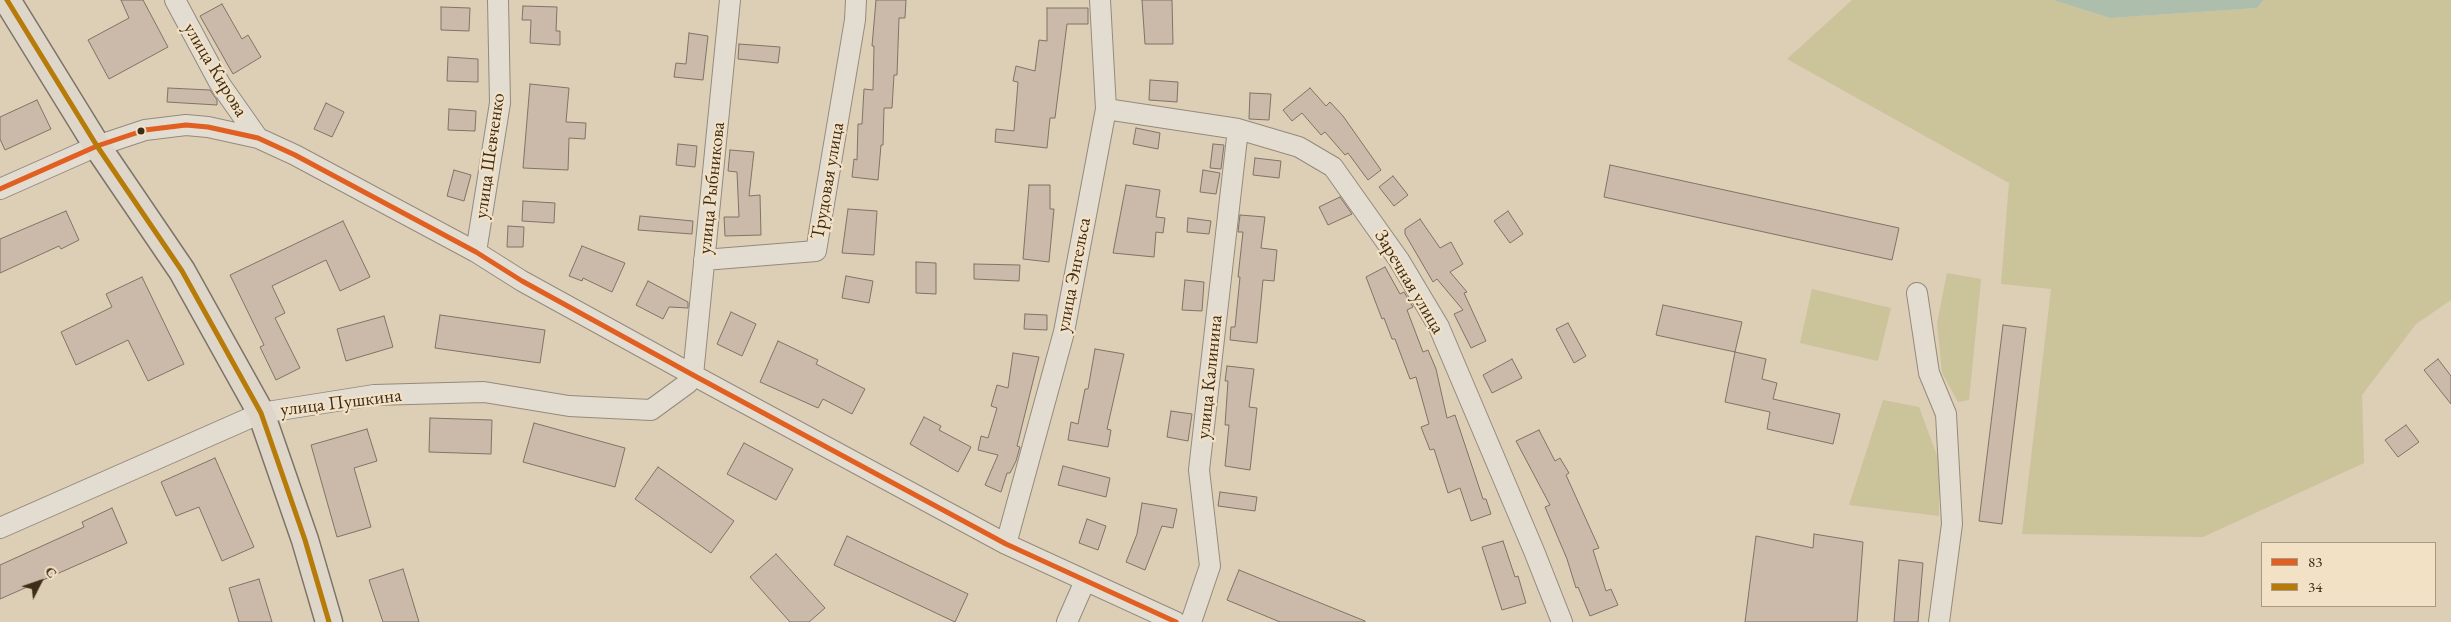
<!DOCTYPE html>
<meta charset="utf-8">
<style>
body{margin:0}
#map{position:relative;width:2451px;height:622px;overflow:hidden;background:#ddceb6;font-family:"EB Garamond",serif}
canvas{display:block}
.legend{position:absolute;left:2261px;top:542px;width:175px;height:65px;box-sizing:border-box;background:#f3e1c6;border:1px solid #aa9980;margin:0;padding:6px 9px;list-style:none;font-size:15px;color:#3d2c18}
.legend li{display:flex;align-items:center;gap:10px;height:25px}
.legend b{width:25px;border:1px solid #aa9980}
.north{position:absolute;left:15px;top:557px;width:50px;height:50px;-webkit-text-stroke:4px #f3e1c6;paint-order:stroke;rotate:49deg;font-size:14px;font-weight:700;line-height:20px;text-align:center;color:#3d2c18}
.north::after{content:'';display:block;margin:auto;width:18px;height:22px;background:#3d2c18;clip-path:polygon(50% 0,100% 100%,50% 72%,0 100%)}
</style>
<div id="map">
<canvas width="2451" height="622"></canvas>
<ul class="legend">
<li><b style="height:6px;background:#e05f21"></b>83</li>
<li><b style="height:6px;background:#b67b08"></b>34</li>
</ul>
<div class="north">С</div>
</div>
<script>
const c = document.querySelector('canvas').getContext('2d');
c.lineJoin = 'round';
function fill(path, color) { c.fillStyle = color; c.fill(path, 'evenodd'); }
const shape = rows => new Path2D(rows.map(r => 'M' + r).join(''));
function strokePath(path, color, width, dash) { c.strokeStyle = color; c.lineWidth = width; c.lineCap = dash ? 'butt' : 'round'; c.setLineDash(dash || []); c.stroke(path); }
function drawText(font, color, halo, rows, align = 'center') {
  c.font = font + ' "EB Garamond",serif'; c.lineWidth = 4.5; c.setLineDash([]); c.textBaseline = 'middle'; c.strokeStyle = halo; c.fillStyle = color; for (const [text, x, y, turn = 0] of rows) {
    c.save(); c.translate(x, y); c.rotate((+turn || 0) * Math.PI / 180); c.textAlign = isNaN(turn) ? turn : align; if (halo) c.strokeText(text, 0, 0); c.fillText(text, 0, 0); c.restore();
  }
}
const green = shape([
 [1852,0,2053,0,2110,18,2257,8,2265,0,2451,0,2451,300,2416,324,2362,395,2364,463,2203,537,2022,534,2051,289,2001,284,2009,183,1787,59],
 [1947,273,1981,279,1969,400,1958,402,1942,373,1937,323],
 [1812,289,1891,308,1878,361,1800,343],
 [1883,400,1919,407,1939,461,1939,516,1849,505]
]);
const water = shape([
 [2053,0,2264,0,2257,8,2110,18]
]);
const building = shape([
 [121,0,143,0,168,47,109,79,88,40,129,18,121,0],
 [876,0,906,0,905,18,899,18,897,75,894,75,892,108,884,108,883,145,881,145,878,180,852,177,854,159,857,160,858,124,862,124,864,89,873,90,874,46,872,46,876,0],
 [1142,0,1172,0,1173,44,1145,44,1142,0],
 [222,4,242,39,248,35,261,57,233,74,200,16,222,4],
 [523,6,557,7,556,31,560,31,560,45,530,43,531,20,522,20,523,6],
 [441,7,470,8,469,31,441,30,441,7],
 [1047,8,1088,8,1088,24,1067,24,1055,118,1050,118,1047,148,995,142,996,129,1014,131,1018,82,1013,81,1016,66,1035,71,1039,40,1047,41,1047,8],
 [689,33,708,36,703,80,674,77,676,63,686,64,689,33],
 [739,44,780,47,778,63,738,59,739,44],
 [448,57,478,59,478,82,447,81,448,57],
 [1150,80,1178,82,1177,102,1149,100,1150,80],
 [530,84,569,88,566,122,586,123,585,139,569,138,568,170,523,168,530,84],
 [168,88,210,90,217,100,217,105,167,102,168,88],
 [1310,88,1326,106,1330,102,1343,116,1381,170,1368,180,1348,153,1345,155,1325,132,1321,135,1302,113,1292,121,1283,110,1310,88],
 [1250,93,1271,94,1269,120,1249,119,1250,93],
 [37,100,51,129,5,150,0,139,0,117,37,100],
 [326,103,344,112,332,137,314,129,326,103],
 [449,109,476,111,475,131,448,130,449,109],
 [1136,128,1160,133,1158,149,1133,144,1136,128],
 [678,144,697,146,695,167,676,165,678,144],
 [1213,144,1224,145,1221,169,1210,168,1213,144],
 [730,150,754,152,749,196,760,195,761,235,725,236,724,217,739,217,737,172,728,171,730,150],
 [1255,158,1281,161,1279,178,1253,175,1255,158],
 [1610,165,1899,228,1892,260,1604,197,1610,165],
 [454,170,471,175,464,201,447,196,454,170],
 [1203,170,1220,173,1216,194,1200,192,1203,170],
 [1393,176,1408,195,1394,206,1379,187,1393,176],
 [1029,185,1050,185,1050,209,1054,209,1049,262,1023,259,1029,185],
 [1126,185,1160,190,1156,217,1165,218,1163,233,1156,232,1154,257,1113,253,1126,185],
 [1340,197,1352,214,1328,225,1319,207,1340,197],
 [523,201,555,203,554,223,522,221,523,201],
 [848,209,877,211,874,255,842,253,848,209],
 [66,211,79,240,61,249,59,246,0,273,0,239,66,211],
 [1508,211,1523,234,1510,243,1494,221,1508,211],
 [1240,215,1265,217,1261,248,1277,250,1274,281,1263,280,1257,343,1230,340,1231,327,1235,327,1240,277,1238,277,1243,232,1238,232,1240,215],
 [640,216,693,221,692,234,638,230,640,216],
 [1188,218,1211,221,1209,234,1187,232,1188,218],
 [1420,219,1440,248,1451,242,1463,264,1450,272,1467,292,1464,293,1486,341,1471,348,1454,314,1463,310,1437,279,1433,282,1405,234,1405,229,1420,219],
 [343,221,370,277,340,291,326,260,272,286,285,313,275,318,300,368,276,380,260,347,264,345,230,275,343,221],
 [508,226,524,227,523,247,507,247,508,226],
 [582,246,625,263,612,292,583,278,582,281,569,276,582,246],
 [916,262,936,263,936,294,916,293,916,262],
 [974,264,1020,265,1019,281,974,279,974,264],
 [1385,267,1400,294,1404,292,1413,307,1407,310,1423,352,1428,350,1436,369,1447,418,1455,415,1483,499,1486,499,1491,514,1471,521,1460,488,1448,493,1434,449,1430,450,1421,427,1429,424,1416,377,1410,379,1395,339,1392,339,1384,318,1382,319,1366,277,1385,267],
 [846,276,873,281,869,303,842,298,846,276],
 [142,277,184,364,148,381,128,340,76,365,61,332,112,307,106,294,142,277],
 [1185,280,1204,282,1202,311,1182,310,1185,280],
 [648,281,688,302,688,308,669,307,663,319,636,305,648,281],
 [1663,305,1742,322,1735,352,1656,335,1663,305],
 [731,312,756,324,742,356,717,344,731,312],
 [1025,314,1047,315,1047,330,1024,329,1025,314],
 [440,315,545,330,540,363,435,348,440,315],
 [384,316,393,347,346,361,337,329,384,316],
 [1568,323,1586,356,1574,363,1556,329,1568,323],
 [2003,325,2026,328,2002,524,1979,521,2003,325],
 [778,341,818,360,816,364,865,389,852,414,823,399,818,408,760,382,778,341],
 [1095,349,1124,354,1107,429,1111,430,1108,447,1068,440,1071,422,1078,424,1085,389,1088,389,1095,349],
 [1735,352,1766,359,1762,379,1777,383,1773,399,1840,414,1833,444,1767,429,1770,412,1725,402,1735,352],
 [1013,353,1039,357,1017,446,1020,447,1016,461,1010,473,1007,473,1001,492,985,485,998,455,978,450,981,436,988,438,997,408,991,406,997,385,1008,388,1013,353],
 [1512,359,1522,378,1492,393,1483,375,1512,359],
 [2438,359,2451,376,2451,404,2424,370,2438,359],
 [1227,366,1254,369,1249,407,1257,408,1250,470,1225,466,1229,425,1225,425,1228,381,1225,381,1227,366],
 [1171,411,1192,414,1188,441,1167,437,1171,411],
 [924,417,941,426,939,430,971,447,958,472,910,444,924,417],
 [430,418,492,420,491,454,429,452,430,418],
 [534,423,625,448,615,487,523,462,534,423],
 [2406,425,2419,442,2398,457,2385,440,2406,425],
 [367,429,377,461,354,468,371,527,337,537,311,445,367,429],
 [1539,430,1555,461,1560,458,1569,473,1566,475,1599,548,1593,550,1606,591,1611,589,1618,605,1590,616,1578,587,1576,588,1567,559,1545,507,1550,505,1516,441,1539,430],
 [744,443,793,469,776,500,727,474,744,443],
 [215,458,254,547,222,561,199,507,176,516,161,482,215,458],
 [1063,466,1110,478,1106,497,1058,485,1063,466],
 [658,467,734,521,711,553,635,499,658,467],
 [1220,492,1257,497,1255,511,1218,506,1220,492],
 [1142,503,1177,509,1173,528,1162,526,1145,570,1126,562,1137,534,1142,503],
 [112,508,127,543,0,599,0,565,84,527,82,522,112,508],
 [1087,519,1106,526,1098,550,1079,543,1087,519],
 [1814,534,1863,542,1857,622,1745,622,1756,536,1813,548,1814,534],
 [847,536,968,594,955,622,834,565,847,536],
 [1503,541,1515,577,1518,576,1526,603,1502,610,1482,547,1503,541],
 [776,554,825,608,809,622,790,622,750,577,776,554],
 [1899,560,1923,563,1918,622,1894,622,1899,560],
 [403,569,419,622,383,622,369,580,403,569],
 [1239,570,1365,621,1365,622,1280,622,1227,600,1239,570],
 [259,579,272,622,239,622,229,588,259,579]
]);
const minor = shape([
 [175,0,220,84,258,138],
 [1106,109,1238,129,1299,147,1333,167,1399,260,1439,327,1534,551,1562,622],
 [0,189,97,146,145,130,186,125,208,127,258,138,295,155,476,252,522,281,693,375,1006,544,1176,622],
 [476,252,500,103,498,0],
 [704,260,816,251,855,20,856,0],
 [1917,293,1929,373,1946,414,1952,524,1939,622],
 [0,528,261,413,374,395,484,392,569,406,651,410,688,383,693,375,730,0],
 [1006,544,1064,332,1106,109,1100,0],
 [1067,622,1085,581],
 [1191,622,1210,566,1199,470,1238,129]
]);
const major = shape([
 [7,0,97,146,182,271,261,413,305,540,329,622]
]);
const bus1 = shape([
 [0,189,97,146,145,130,186,125,208,127,258,138,295,155,476,252,522,281,693,375,1006,544,1176,622]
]);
const bus2 = shape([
 [7,0,97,146,182,271,261,413,305,540,329,622]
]);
const markers = [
 [141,131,4.5,"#3d2c18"]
];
const streetNames = [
 ["улица Кирова",215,70,59],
 ["улица Шевченко",490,156,-82],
 ["Трудовая улица",828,181,-80],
 ["улица Рыбникова",712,188,-84],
 ["улица Энгельса",1074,275,-79],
 ["Заречная улица",1409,282,59],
 ["улица Калинина",1210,377,-84],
 ["улица Пушкина",341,403,-7]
];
fill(green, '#cbc39a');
fill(water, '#adbeac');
fill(building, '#cbb9a9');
strokePath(building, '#7e7466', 1);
strokePath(minor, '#958a7b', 22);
strokePath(major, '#7e7466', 29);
strokePath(minor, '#e3dcd0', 20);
strokePath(major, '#ded6c9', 26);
strokePath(bus1, '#e05f21', 5);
strokePath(bus2, '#b67b08', 5);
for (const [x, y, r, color] of markers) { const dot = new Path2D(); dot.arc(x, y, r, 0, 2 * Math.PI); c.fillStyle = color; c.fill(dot); strokePath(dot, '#f3e1c6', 2); }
drawText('19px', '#3d2c18', '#f3e1c6', streetNames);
</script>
